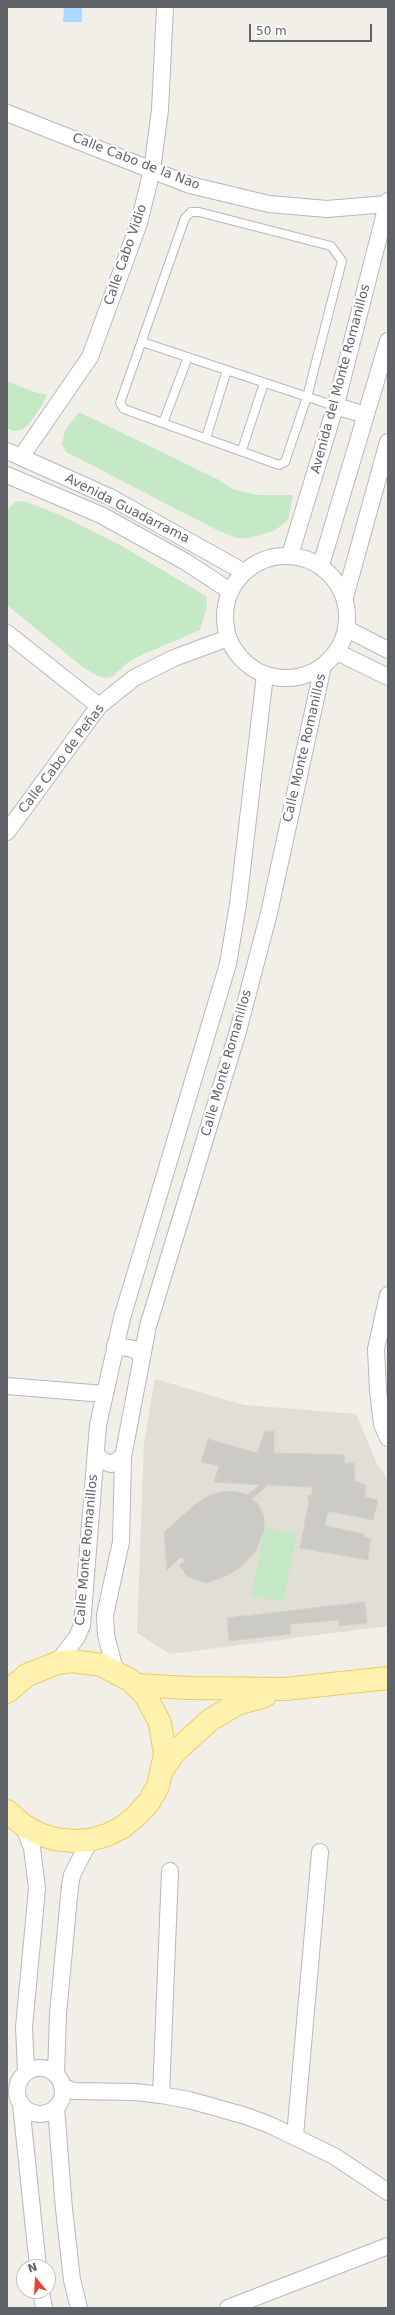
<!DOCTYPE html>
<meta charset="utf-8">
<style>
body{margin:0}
#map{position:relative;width:395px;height:2315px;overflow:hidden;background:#f1efe8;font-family:"DejaVu Sans",sans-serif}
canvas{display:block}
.frame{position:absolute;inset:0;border:8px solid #5f6368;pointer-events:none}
.north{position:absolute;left:16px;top:2259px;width:40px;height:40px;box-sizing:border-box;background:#fff;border:1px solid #bfc1c3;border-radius:50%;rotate:342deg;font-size:11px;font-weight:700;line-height:16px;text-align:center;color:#5f6368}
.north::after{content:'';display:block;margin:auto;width:14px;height:18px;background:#ea4335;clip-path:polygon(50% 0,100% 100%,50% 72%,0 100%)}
.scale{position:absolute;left:249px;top:24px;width:123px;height:18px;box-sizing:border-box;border:2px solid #5f6368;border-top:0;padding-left:5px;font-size:12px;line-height:14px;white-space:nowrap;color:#5f6368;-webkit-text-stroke:3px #fff;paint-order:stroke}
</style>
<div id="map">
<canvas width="395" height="2315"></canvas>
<div class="frame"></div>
<div class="north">N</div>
<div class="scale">50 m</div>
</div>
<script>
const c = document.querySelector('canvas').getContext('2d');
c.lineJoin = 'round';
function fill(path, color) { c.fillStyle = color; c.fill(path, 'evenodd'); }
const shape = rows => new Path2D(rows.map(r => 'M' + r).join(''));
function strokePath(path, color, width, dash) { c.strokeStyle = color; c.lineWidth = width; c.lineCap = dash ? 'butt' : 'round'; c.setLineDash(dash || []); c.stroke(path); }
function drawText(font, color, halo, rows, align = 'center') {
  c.font = font + ' "DejaVu Sans",sans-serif'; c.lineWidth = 4; c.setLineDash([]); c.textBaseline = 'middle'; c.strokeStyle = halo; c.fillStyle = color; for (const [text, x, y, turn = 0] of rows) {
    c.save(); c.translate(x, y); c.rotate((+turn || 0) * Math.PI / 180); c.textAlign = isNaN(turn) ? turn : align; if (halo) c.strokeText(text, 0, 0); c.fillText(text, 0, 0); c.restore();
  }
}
const education = shape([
 [155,1379,244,1405,356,1414,377,1464,388,1480,388,1626,170,1654,137,1633,144,1443]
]);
const green = shape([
 [7,381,31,391,47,395,39,410,27,426,21,430,13,431,7,428],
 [79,412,217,479,235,490,258,495,293,495,288,520,274,531,249,538,237,538,219,531,66,452,62,444,65,431],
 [24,501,60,515,120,545,206,596,207,607,200,630,144,654,127,663,112,677,104,678,98,676,84,668,7,605,7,510,15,502],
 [265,1528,297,1534,283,1602,251,1596]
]);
const water = shape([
 [64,7,82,7,82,22,63,22]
]);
const building = shape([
 [265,1431,274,1431,274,1453,345,1455,344,1463,354,1463,355,1481,366,1485,365,1497,378,1500,373,1520,328,1511,325,1526,365,1534,364,1537,371,1539,368,1560,300,1548,309,1500,307,1496,312,1495,312,1487,268,1485,252,1499,258,1504,264,1516,264,1531,256,1551,241,1567,226,1576,206,1583,188,1577,179,1565,185,1561,181,1557,167,1570,164,1532,197,1503,210,1495,224,1491,238,1492,247,1495,260,1485,214,1482,219,1466,201,1462,208,1439,257,1453,265,1431],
 [365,1602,367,1623,339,1626,339,1620,290,1624,291,1634,229,1641,227,1618,365,1602]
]);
const service = shape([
 [191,212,199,212,331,246,342,261,307,397,285,462,279,465,124,409,120,403,185,218,191,212],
 [142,342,335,406],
 [163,423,188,357],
 [206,438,227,370],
 [242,450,264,383]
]);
const minor = shape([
 [7,113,190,185,269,204,327,209,387,204],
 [335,406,366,415],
 [7,451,110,497,244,572],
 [21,457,90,357,139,223,152,170,160,110,165,7],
 [7,475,101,515,186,562,230,591],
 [290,555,336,404,388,201],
 '225 617a61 61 0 1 1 122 0a61 61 0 1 1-122 0Z',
 [321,565,388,341],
 [345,597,388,442],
 [347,629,388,650],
 [7,633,99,706],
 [337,652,388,677],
 [7,832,99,706,134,678,174,658,228,638],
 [388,1295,376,1349,378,1390,382,1424,388,1438],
 [115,1346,134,1349,140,1354,141,1359],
 [7,1386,104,1394],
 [96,1454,103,1461,111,1464,123,1457],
 [57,1663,77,1637,82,1625,98,1425,122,1318,228,964,238,904,265,675],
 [115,1670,106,1635,105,1615,121,1542,123,1457,148,1326,238,1031,269,913,323,666],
 [23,1825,32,1848,37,1889,24,2027,26,2072],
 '17 2091a23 23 0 1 1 46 0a23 23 0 1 1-46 0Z',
 [56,2075,58,2014,70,1886,72,1875,90,1840],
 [62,2086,73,2091,135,2092,161,2095,189,2100,246,2116,270,2125,334,2156,388,2192],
 [161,2095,170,1871],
 [21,2104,38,2267],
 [56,2107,64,2209,72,2280,79,2308],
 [295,2136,320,1852],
 [41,2291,44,2308],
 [228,2308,388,2246]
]);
const primary = shape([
 [136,1685,189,1688,285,1689,388,1678],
 [7,1692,27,1675,57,1663,72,1661,101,1665,130,1680,146,1696,160,1723,165,1754,158,1786,149,1802,137,1815,123,1827,107,1835,90,1840,73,1841,55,1839,39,1834,23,1825,7,1811],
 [163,1769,174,1753,210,1720,237,1704,265,1696]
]);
const streetNames = [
 ["Calle Cabo de la Nao",136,162,21],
 ["Calle Cabo Vidio",126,255,-71],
 ["Avenida del Monte Romanillos",341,379,-75],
 ["Avenida Guadarrama",127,509,27],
 ["Calle Monte Romanillos",305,748,-77],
 ["Calle Cabo de Peñas",62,759,-53],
 ["Calle Monte Romanillos",227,1063,-74],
 ["Calle Monte Romanillos",87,1550,-85]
];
fill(education, '#e1ded6');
fill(green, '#c5e8c5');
fill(water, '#aadaff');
fill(building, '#cccac5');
strokePath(building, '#d6d1c6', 1);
strokePath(service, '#b5b8bc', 10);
strokePath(minor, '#b5b8bc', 18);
strokePath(primary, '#f2c960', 24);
strokePath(service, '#fff', 8);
strokePath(minor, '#fff', 16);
strokePath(primary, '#fff2af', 22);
drawText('13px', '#5f6368', '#fff', streetNames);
</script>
